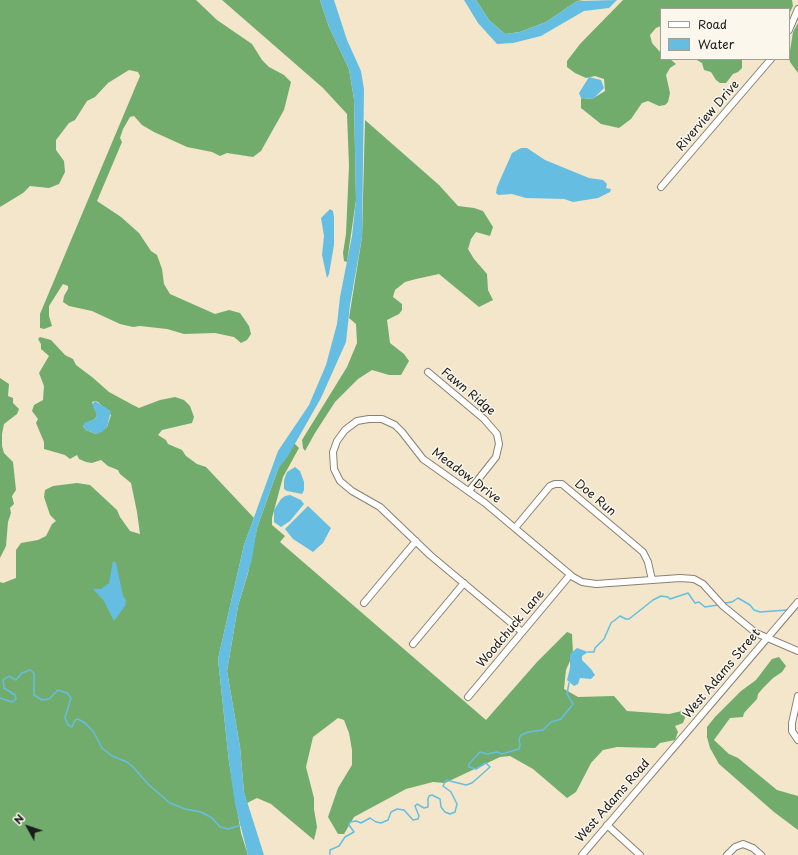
<!DOCTYPE html>
<style>
body{margin:0}
#map{position:relative;width:798px;height:855px;overflow:hidden;background:#f3e6cb;font-family:"Playpen Sans",sans-serif}
canvas{display:block}
.legend{position:absolute;left:660px;top:8px;width:130px;height:52px;box-sizing:border-box;background:#fbf7ec;border:1px solid #a29f99;margin:0;padding:5px 7px;list-style:none;font-size:12px;color:#1c1c1c}
.legend li{display:flex;align-items:center;gap:8px;height:20px}
.legend b{width:20px;border:1px solid #a29f99}
.north{position:absolute;left:8px;top:807px;width:40px;height:40px;-webkit-text-stroke:3px #fbf7ec;paint-order:stroke;rotate:310deg;font-size:11px;font-weight:700;line-height:16px;text-align:center;color:#1c1c1c}
.north::after{content:'';display:block;margin:auto;width:14px;height:18px;background:#1c1c1c;clip-path:polygon(50% 0,100% 100%,50% 72%,0 100%)}
</style>
<div id="map">
<canvas width="798" height="855"></canvas>
<ul class="legend">
<li><b style="height:5px;background:#fff"></b>Road</li>
<li><b style="height:11px;background:#65bee2"></b>Water</li>
</ul>
<div class="north">N</div>
</div>
<script>
const c = document.querySelector('canvas').getContext('2d');
c.lineJoin = 'round';
function fill(path, color) { c.fillStyle = color; c.fill(path, 'evenodd'); }
const shape = rows => new Path2D(rows.map(r => 'M' + r).join(''));
function strokePath(path, color, width, dash) { c.strokeStyle = color; c.lineWidth = width; c.lineCap = dash ? 'butt' : 'round'; c.setLineDash(dash || []); c.stroke(path); }
function drawText(font, color, halo, rows, align = 'center') {
  c.font = font + ' "Playpen Sans",sans-serif'; c.lineWidth = 3; c.setLineDash([]); c.textBaseline = 'middle'; c.strokeStyle = halo; c.fillStyle = color; for (const [text, x, y, turn = 0] of rows) {
    c.save(); c.translate(x, y); c.rotate((+turn || 0) * Math.PI / 180); c.textAlign = isNaN(turn) ? turn : align; if (halo) c.strokeText(text, 0, 0); c.fillText(text, 0, 0); c.restore();
  }
}
const forest = shape([
 [0,0,196,0,217,20,252,44,262,60,269,67,284,75,291,82,284,110,261,151,253,157,227,153,220,156,212,152,187,147,154,132,142,125,134,116,130,117,123,129,120,138,122,142,97,201,121,217,139,233,151,251,157,255,162,269,164,284,170,294,215,314,229,310,240,313,249,326,251,334,247,340,241,343,234,337,215,333,184,334,167,329,140,326,133,327,120,324,92,311,69,306,63,302,64,296,68,289,68,286,63,284,49,306,49,316,52,326,44,329,40,328,40,314,140,76,138,72,129,70,108,83,95,97,87,101,75,120,69,123,56,140,56,150,64,161,65,172,59,184,49,188,30,186,23,193,0,207],
 [222,0,320,0,329,27,349,69,354,99,356,200,347,262,344,261,343,253,346,234,349,166,347,114,323,88],
 [476,0,584,0,577,1,546,22,520,32,505,34,489,20],
 [623,0,792,0,793,6,789,14,789,9,661,9,661,26,656,28,650,35,652,43,661,53,661,59,670,59,676,64,670,68,666,75,670,93,668,102,665,105,659,106,648,101,642,103,631,119,619,128,601,124,581,108,581,99,582,98,592,99,605,91,604,79,595,76,586,78,575,73,567,67,567,61,580,44],
 [798,23,798,73,790,62,789,57,793,32],
 [695,59,742,59,742,68,738,72,733,74,726,83,720,83,716,80,711,72,704,70,702,63],
 [365,120,439,185,458,206,474,208,483,211,493,227,490,236,476,232,471,239,468,249,474,259,487,274,488,290,493,300,479,307,439,274,416,279,405,282,395,290,393,297,402,304,402,310,399,314,387,320,390,343,404,354,409,361,401,375,389,375,372,370,358,379,335,402,315,433,305,451,303,448,302,440,347,367,357,343,356,324,349,318,362,237],
 [40,337,51,340,65,355,73,359,76,365,92,377,109,392,133,405,139,408,160,400,175,397,184,400,190,406,194,417,192,423,162,430,158,435,166,440,168,444,182,450,186,456,197,464,206,467,254,518,244,545,218,659,229,762,241,833,248,855,0,855,0,582,3,583,16,578,16,550,21,543,38,540,46,536,52,524,56,521,50,515,44,497,45,490,53,486,77,483,90,485,117,510,120,517,130,531,140,534,137,512,131,483,120,474,118,470,108,466,101,460,92,463,86,462,79,459,77,455,70,459,65,455,44,449,44,442,36,423,38,419,32,411,34,405,43,400,44,386,39,373,49,356,41,349,41,344,38,339],
 [95,401,98,402,111,415,107,427,96,434,86,430,83,426,86,423,95,419,97,415,92,402],
 [0,378,9,384,8,396,13,398,13,403,19,409,17,414,4,424,2,434,2,446,4,453,13,462,16,490,12,496,14,504,10,508,11,513,8,522,6,546,0,558],
 [294,443,299,448,283,477,272,518,272,525,285,536,280,542,486,720,537,662,567,632,572,634,573,654,566,670,564,689,578,697,614,696,627,711,669,714,682,711,684,713,685,718,683,723,675,726,678,732,675,740,660,743,655,748,617,747,603,750,591,763,576,792,567,798,533,769,510,756,500,757,445,783,433,782,406,789,354,817,344,834,338,834,328,817,338,788,352,765,352,750,349,733,344,720,338,718,313,737,306,767,314,798,314,809,317,827,314,840,271,804,257,798,247,803,244,792,240,747,227,671,238,606,248,573,257,528,278,469],
 [779,657,786,666,782,672,773,678,763,688,758,694,757,699,744,713,743,717,730,718,714,740,729,754,738,758,777,790,798,796,798,830,774,812,719,764,710,748,707,737,707,727,715,717,741,691,756,680,772,659]
]);
const water = shape([
 [320,0,334,0,347,40,361,71,364,89,362,237,350,305,346,342,321,398,288,456,278,469,257,528,252,559,238,606,227,671,240,747,244,792,264,855,248,855,235,804,229,762,218,659,244,545,262,495,278,451,309,405,326,365,337,324,340,297,352,236,356,200,354,99,349,69,329,27],
 [464,0,476,0,489,20,505,34,520,32,546,22,577,1,617,0,609,8,584,11,541,36,513,43,497,44,478,23],
 [589,77,601,80,604,88,593,99,581,98,579,93],
 [521,148,527,148,545,160,589,178,603,180,607,184,606,188,611,189,610,192,598,198,573,202,564,199,526,198,512,194,498,195,496,193,497,187,512,153],
 [330,209,333,211,334,217,334,245,329,274,327,278,322,255,324,236,321,218],
 [95,401,111,411,107,427,102,432,96,434,86,430,83,426,84,423,95,419,97,415,92,404],
 [295,467,300,471,304,482,304,490,302,494,287,491,284,489,284,480,287,472],
 [290,495,301,500,304,504,290,521,281,527,274,522,274,510,281,499,285,496],
 [308,506,331,528,323,543,313,552,293,539,285,529],
 [113,561,116,563,123,596,126,600,125,606,114,621,104,601,93,589,101,589,109,583],
 [577,648,588,652,582,656,582,660,591,669,595,675,591,679,580,678,578,684,574,686,567,680,570,668,570,654]
]);
const stream = shape([
 [725,603,732,602,738,598,750,605,754,610,760,612,787,610],
 [588,652,594,652,595,648,604,639,611,623,615,620,620,616,626,619,629,619,653,600,661,596,668,597,670,599,688,593,695,603,699,602,705,607,718,605],
 [0,698,12,702,16,699,15,695,4,688,3,680,9,676,16,680,22,673,30,670,34,673,34,695,42,700,49,699,58,690,67,693,71,698,65,718,68,725,72,727,75,720,78,719,85,723,93,731,102,748,112,756,127,762,133,767,149,785,170,803,185,809,201,812,212,818,220,827,228,829,241,825],
 [330,855,330,850,339,846,345,837,354,832,349,825,350,822,356,821,361,823,370,818,376,822,381,823,388,820,391,812,397,809,404,810,413,820,418,819,419,816,415,806,417,804,424,808,428,807,428,799,429,796,432,795,440,799,441,807,445,812,450,814,455,812,457,804,451,792,443,786,446,780,466,785,472,783,490,767,486,763,476,769,469,767,469,764,480,752,487,754,497,752,502,754,519,749,520,745,519,739,521,735,528,732,543,730,551,722,561,719,573,704,567,694,569,683]
]);
const minor = shape([
 [789,30,798,9],
 [661,187,771,59],
 [428,372,484,419,497,434,499,444,496,457,469,491],
 [515,528,550,486,555,484,562,484,643,552,648,562,652,580],
 [364,603,416,541],
 [522,632,430,555,380,507,352,491,340,481,334,469,333,452,337,441,345,430,357,421,369,419,382,419,395,425,402,432,423,459,485,503,573,577,582,582,596,584,680,578,694,579,703,584,723,606,756,633,798,651],
 [413,644,464,583],
 [798,696,792,723,792,731,798,740],
 [468,697,570,575],
 [607,825,640,855],
 [582,855,798,602],
 [727,855,735,847,743,844,753,848,761,855]
]);
const streetNames = [
 ["Riverview Drive",708,116,-49],
 ["Fawn Ridge",468,392,40],
 ["Meadow Drive",466,476,37],
 ["Doe Run",595,498,40],
 ["Woodchuck Lane",511,629,-50],
 ["West Adams Street",722,674,-50],
 ["West Adams Road",613,801,-49]
];
fill(forest, '#71ac6d');
fill(water, '#65bee2');
strokePath(stream, '#65bee2', 1.5);
strokePath(minor, '#888174', 8);
strokePath(minor, '#fff', 6);
drawText('12px', '#1c1c1c', '#fbf7ec', streetNames);
</script>
